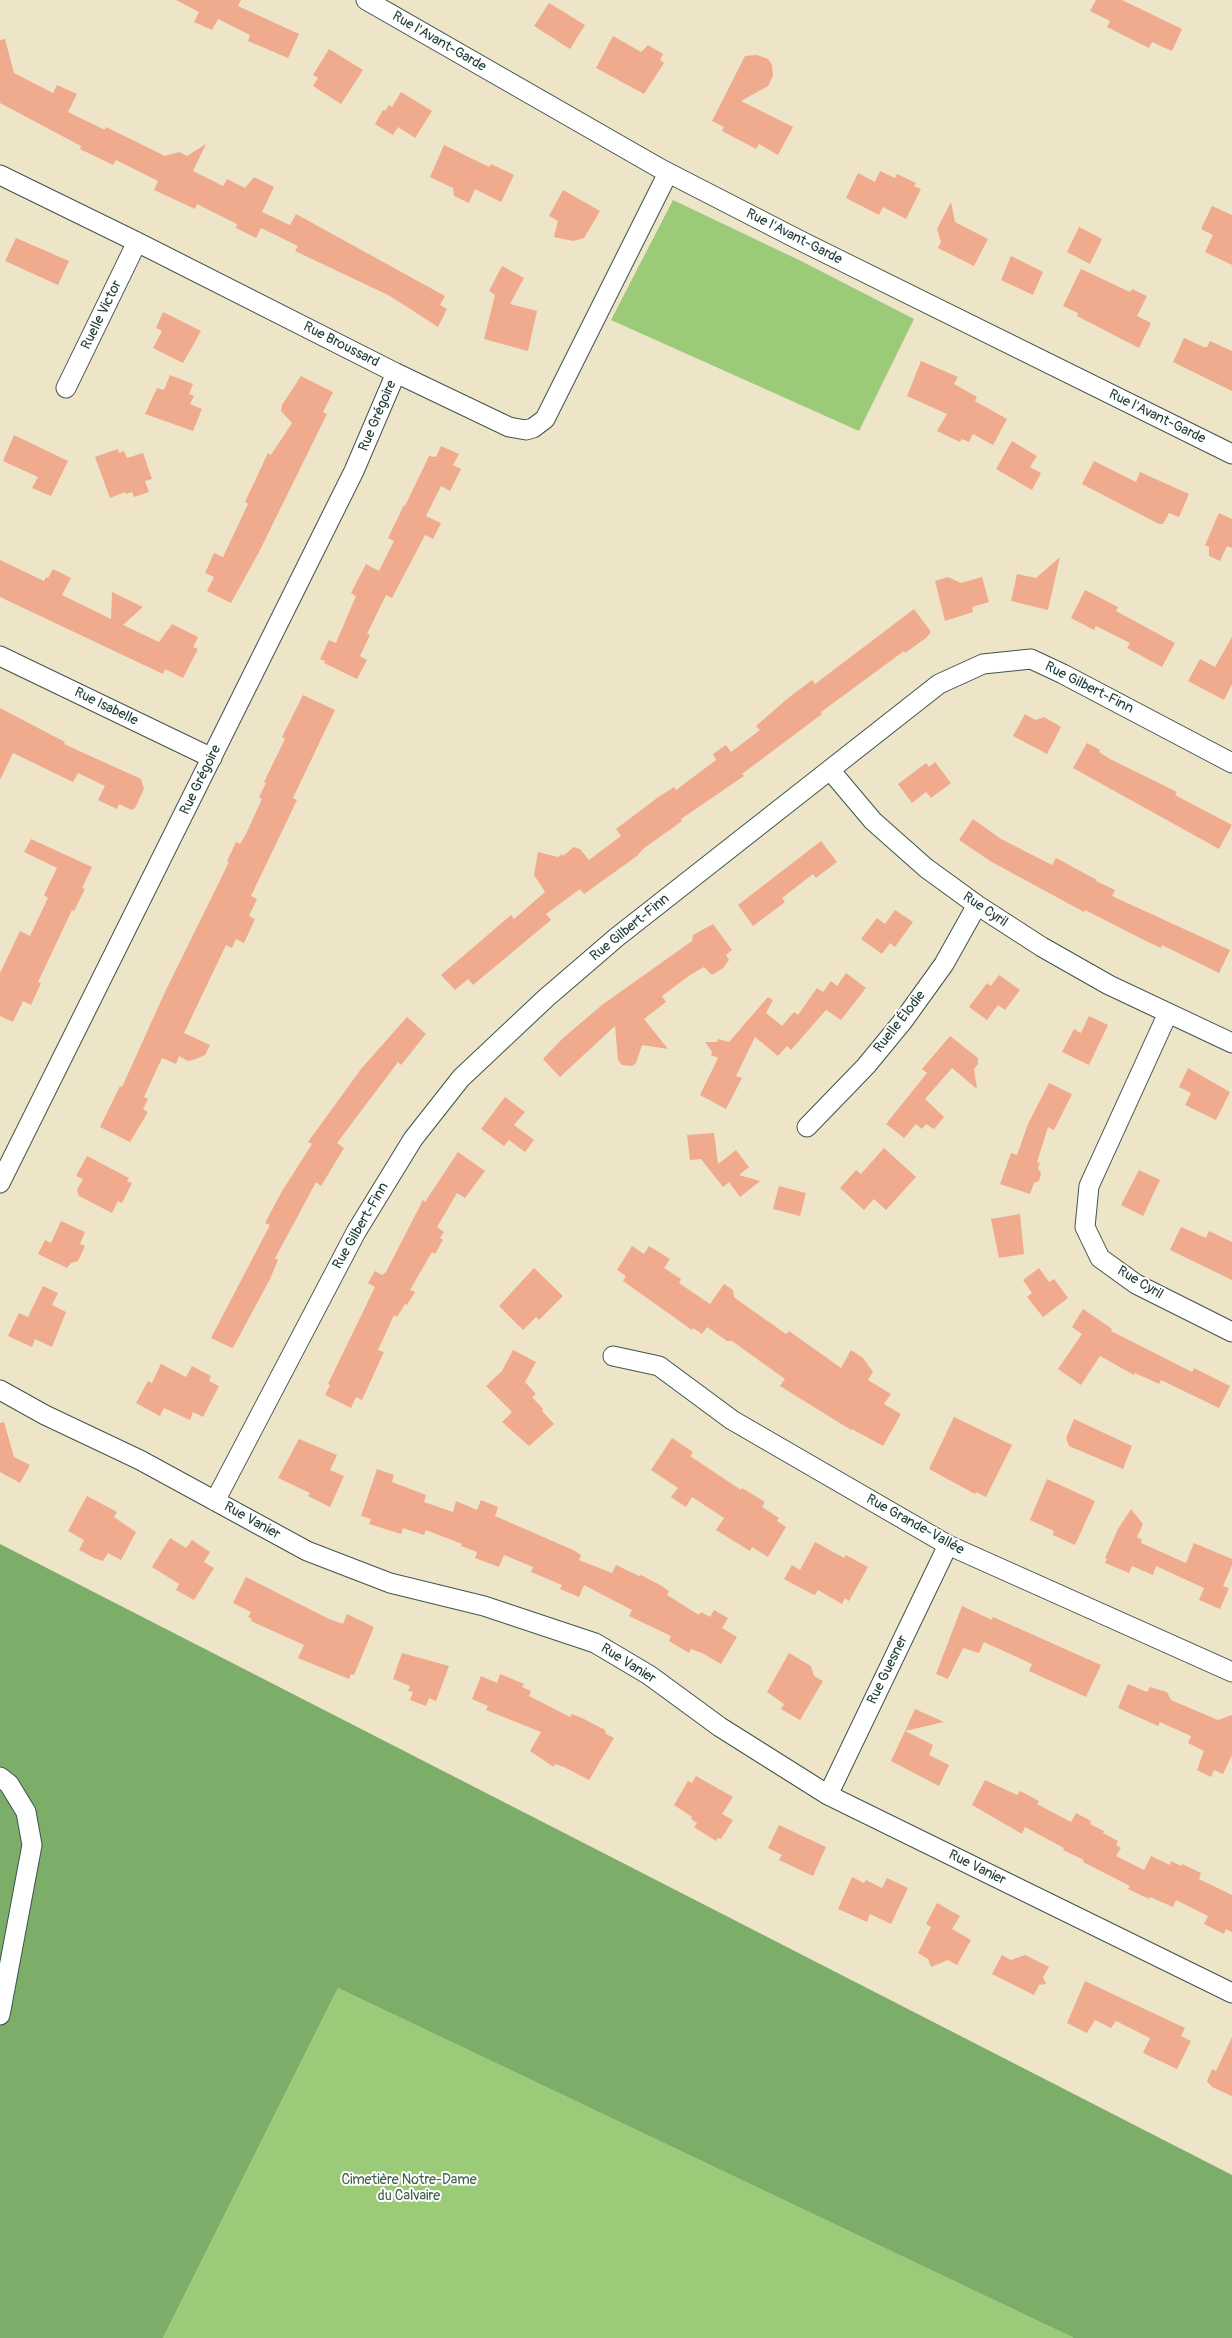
<!DOCTYPE html>
<meta charset="utf-8">
<style>
body{margin:0}
canvas{display:block;background:#eee4c7}
</style>
<canvas width="1232" height="2338"></canvas>
<script>
const c = document.querySelector('canvas').getContext('2d');
c.lineJoin = 'round';
function fill(path, color) { c.fillStyle = color; c.fill(path, 'evenodd'); }
const shape = rows => new Path2D(rows.map(r => 'M' + r).join(''));
function strokePath(path, color, width, dash) { c.strokeStyle = color; c.lineWidth = width; c.lineCap = dash ? 'butt' : 'round'; c.setLineDash(dash || []); c.stroke(path); }
function drawText(font, color, halo, rows, align = 'center') {
  c.font = font + ' Pangolin,sans-serif'; c.lineWidth = 4; c.setLineDash([]); c.textBaseline = 'middle'; c.strokeStyle = halo; c.fillStyle = color; for (const [text, x, y, turn = 0] of rows) {
    c.save(); c.translate(x, y); c.rotate((+turn || 0) * Math.PI / 180); c.textAlign = isNaN(turn) ? turn : align; if (halo) c.strokeText(text, 0, 0); c.fillText(text, 0, 0); c.restore();
  }
}
const green = shape([
 [673,200,801,261,914,319,859,431,611,320],
 [338,1988,1074,2338,163,2338]
]);
const forest = shape([
 [0,1544,1232,2175,1232,2338,1074,2338,338,1988,163,2338,0,2338]
]);
const building = shape([
 [176,0,241,0,238,6,299,34,288,58,248,41,250,35,218,19,212,30,194,22,199,12],
 [1096,0,1122,0,1182,29,1172,51,1152,42,1149,48,1107,27,1110,21,1090,11],
 [549,3,585,25,570,49,534,26],
 [613,36,641,52,648,45,663,54,660,60,664,63,644,94,596,68],
 [5,39,14,73,53,93,57,85,77,94,68,112,105,130,106,127,165,156,179,152,187,156,206,144,193,171,223,186,227,179,245,188,254,177,274,187,262,212,290,225,296,214,445,296,440,305,447,309,438,327,390,296,295,251,298,246,261,228,256,238,236,228,237,224,197,204,195,209,154,190,158,181,116,160,113,165,80,149,81,146,0,103,0,40],
 [329,49,363,70,341,104,313,86,318,78,313,75],
 [757,55,768,59,772,65,773,76,768,86,741,101,793,127,778,155,759,144,756,149,722,131,724,127,712,121,745,56],
 [401,92,432,111,415,138,398,127,393,135,375,124,383,110,385,111,389,105,392,107],
 [444,145,489,167,491,164,514,175,501,202,475,189,469,203,454,196,453,188,430,177],
 [880,171,895,178,897,174,916,183,914,186,921,189,906,219,883,207,879,215,846,198,858,173,875,182],
 [563,190,600,211,584,238,573,241,554,237,558,221,549,216],
 [951,202,955,222,988,239,974,266,938,248,941,242,937,229],
 [1212,206,1232,215,1232,265,1205,252,1213,235,1201,229],
 [1079,227,1102,239,1090,264,1067,252],
 [16,238,69,261,58,285,5,261],
 [1011,256,1043,272,1033,295,1001,280],
 [502,266,524,278,510,304,537,311,528,351,484,339,495,295,489,291],
 [1081,269,1130,292,1132,289,1147,296,1137,316,1151,323,1139,348,1077,316,1078,313,1063,306],
 [163,312,201,331,183,363,153,348,162,331,156,328],
 [1184,338,1204,347,1207,347,1210,341,1232,351,1232,391,1173,362],
 [921,361,958,377,954,384,977,397,975,401,1007,419,993,445,973,434,969,442,962,439,960,442,937,431,947,414,907,396],
 [170,375,193,384,189,394,194,396,190,404,202,409,193,431,145,414,157,388,164,390],
 [301,376,333,392,323,412,327,414,259,552,231,603,207,591,214,577,205,573,214,553,223,557,248,504,245,502,268,453,271,455,292,423,281,411,282,405],
 [14,435,68,461,51,496,32,488,38,477,3,461],
 [1012,441,1037,456,1030,467,1041,473,1032,490,996,469],
 [441,446,459,454,453,465,461,469,450,491,441,486,426,516,441,523,433,539,425,535,392,598,386,595,367,634,370,635,360,656,367,660,357,679,324,663,325,661,320,659,329,640,336,643,356,596,351,593,366,564,379,571,394,541,388,538,404,505,405,506,429,456,436,457],
 [118,449,119,453,124,451,127,458,143,453,152,479,145,481,149,492,134,497,132,492,126,494,125,492,110,498,95,457],
 [1094,461,1136,482,1140,472,1189,494,1179,517,1169,513,1163,524,1159,524,1082,484],
 [1219,513,1232,519,1232,548,1227,546,1220,561,1209,556,1209,547,1205,545],
 [1060,557,1048,610,1011,601,1017,574,1036,578],
 [0,560,44,581,46,577,48,578,53,569,71,578,62,595,111,619,112,592,143,607,123,625,159,642,172,624,198,637,193,647,198,649,183,678,165,669,163,674,0,597],
 [948,577,961,583,982,577,989,602,972,607,973,612,945,621,935,581],
 [1085,590,1118,607,1116,611,1175,643,1162,667,1127,648,1130,643,1096,626,1094,630,1071,618],
 [914,609,931,632,926,638,905,653,904,651,821,712,822,714,742,774,744,776,681,819,682,821,643,849,637,856,584,894,580,889,546,914,551,920,473,985,468,979,455,990,441,975,511,915,514,919,545,892,534,875,538,852,558,857,562,854,563,856,574,847,580,849,589,860,621,836,616,829,657,798,674,787,676,790,716,760,713,754,726,745,731,752,760,730,756,726,787,699,812,680,815,684],
 [1232,637,1232,684,1224,700,1188,681,1200,659,1215,667],
 [303,695,335,710,293,798,297,800,251,896,257,899,249,916,255,919,244,943,236,939,232,948,226,945,184,1033,210,1045,205,1055,196,1059,188,1061,179,1056,176,1064,162,1058,144,1097,148,1099,143,1109,148,1112,130,1142,100,1127,120,1086,122,1087,165,992,229,862,227,861,236,842,240,844,246,834,262,799,259,797,266,783,264,782,285,739,282,737],
 [0,708,65,742,64,744,141,779,144,789,135,808,132,810,119,804,117,809,98,800,105,786,78,773,73,782,13,753,0,780],
 [1025,714,1035,720,1044,717,1061,727,1047,754,1013,736],
 [1087,743,1100,750,1099,752,1110,759,1177,792,1175,795,1232,825,1219,849,1073,768],
 [935,762,951,783,931,798,926,792,912,803,898,784,926,763,929,767],
 [973,819,1001,839,1052,865,1056,858,1097,880,1096,881,1115,890,1112,896,1230,950,1219,973,1162,945,1161,948,1142,939,1085,910,1084,912,990,861,959,840],
 [31,839,92,867,82,888,85,889,74,911,72,910,38,982,41,983,31,1005,23,1001,13,1022,0,1016,0,973,20,931,30,936,48,898,44,895,57,868,24,852],
 [821,841,837,862,816,878,813,874,782,898,785,902,753,926,738,905],
 [895,910,913,922,895,947,890,943,882,954,861,939,877,918,885,924],
 [713,924,732,950,726,955,729,960,723,968,712,975,704,967,690,975,662,996,666,1002,644,1019,668,1049,642,1045,636,1063,632,1066,622,1065,618,1060,615,1026,560,1077,543,1059,563,1038,602,1005,692,941,693,935],
 [846,973,866,988,841,1020,826,1010,791,1050,787,1046,778,1056,755,1037,736,1076,742,1078,726,1109,700,1095,718,1058,711,1055,712,1052,705,1042,717,1042,718,1039,729,1042,768,997,773,1000,766,1013,782,1026,794,1012,798,1015,817,988,823,992,831,981,837,986],
 [999,975,1020,990,1005,1010,998,1005,987,1020,969,1007,987,983,991,986],
 [1089,1016,1108,1025,1089,1065,1062,1052,1074,1029,1081,1033],
 [407,1017,426,1034,401,1065,398,1062,337,1143,344,1148,321,1186,316,1182,293,1225,275,1258,278,1260,270,1279,234,1346,232,1348,211,1338,270,1225,265,1223,281,1193,312,1144,308,1142,361,1069],
 [950,1036,978,1058,978,1064,974,1069,977,1089,952,1068,925,1099,944,1117,934,1129,926,1124,922,1129,916,1124,904,1138,886,1124,927,1073,922,1069],
 [1188,1068,1230,1092,1216,1120,1185,1105,1191,1093,1179,1087],
 [1049,1083,1072,1094,1054,1130,1048,1127,1037,1162,1040,1163,1038,1168,1041,1174,1039,1181,1034,1183,1030,1194,1000,1184,1011,1153,1017,1155,1028,1124],
 [505,1097,525,1112,514,1125,534,1140,525,1152,509,1140,504,1146,481,1129],
 [714,1133,718,1164,736,1150,749,1167,739,1175,760,1181,740,1197,729,1182,723,1187,701,1159,690,1160,687,1135],
 [884,1148,916,1177,886,1210,874,1199,864,1210,840,1188,856,1170,861,1174],
 [458,1152,485,1171,465,1198,457,1193,437,1227,444,1232,440,1238,443,1240,435,1254,432,1252,410,1290,415,1292,407,1305,405,1304,397,1317,394,1315,378,1350,384,1352,362,1400,356,1397,351,1408,325,1395,330,1385,328,1384,375,1287,368,1283,375,1271,382,1275,386,1272,423,1200,425,1202],
 [87,1156,129,1178,127,1181,132,1183,122,1203,118,1201,112,1213,79,1196,77,1190,83,1179,76,1176],
 [1139,1170,1160,1180,1143,1216,1121,1205],
 [779,1186,806,1193,800,1216,773,1209],
 [1020,1214,1024,1254,999,1258,991,1219],
 [61,1221,85,1232,80,1244,85,1246,78,1261,71,1263,67,1268,38,1254,45,1240,51,1243],
 [1181,1227,1206,1238,1209,1231,1232,1242,1232,1280,1170,1250],
 [632,1246,644,1254,649,1246,670,1259,664,1268,681,1279,679,1283,710,1304,724,1284,733,1290,734,1297,739,1301,786,1334,789,1331,841,1368,851,1350,863,1358,873,1372,868,1380,891,1394,884,1404,901,1414,883,1446,852,1429,851,1430,780,1386,785,1379,732,1341,727,1341,707,1327,702,1334,693,1328,692,1330,623,1281,626,1276,617,1270],
 [534,1268,563,1296,539,1320,536,1317,523,1330,499,1306],
 [1039,1268,1049,1282,1054,1279,1068,1298,1043,1317,1027,1297,1032,1293,1023,1280],
 [43,1286,58,1293,52,1305,66,1312,52,1347,35,1339,32,1347,8,1336,19,1313,28,1317],
 [1083,1309,1112,1329,1111,1331,1192,1372,1194,1368,1230,1386,1219,1408,1161,1380,1159,1384,1135,1373,1134,1375,1100,1356,1081,1385,1058,1369,1082,1334,1072,1327],
 [513,1350,536,1362,525,1382,536,1394,532,1397,543,1409,542,1411,554,1424,529,1446,502,1422,512,1412,486,1386,502,1371],
 [161,1364,186,1377,192,1366,211,1376,209,1381,219,1386,203,1417,193,1412,190,1420,164,1408,160,1416,136,1403,148,1381,152,1383],
 [954,1417,1012,1445,986,1497,976,1492,975,1494,929,1469],
 [1074,1419,1132,1446,1123,1469,1069,1446,1066,1438],
 [4,1422,14,1457,30,1465,20,1483,0,1472,0,1423],
 [672,1438,693,1452,690,1456,741,1490,742,1488,765,1502,762,1507,779,1518,777,1521,786,1527,768,1557,752,1547,750,1551,716,1530,724,1518,692,1497,686,1507,671,1497,678,1488,651,1470],
 [299,1439,337,1455,330,1470,344,1476,330,1507,308,1496,310,1493,278,1478],
 [377,1469,394,1475,392,1482,426,1495,424,1502,453,1512,456,1501,477,1510,481,1500,498,1507,495,1516,573,1550,581,1555,579,1560,612,1573,616,1565,639,1576,641,1575,660,1585,669,1591,667,1595,699,1615,701,1612,710,1617,714,1610,728,1618,722,1628,737,1637,721,1664,702,1653,691,1649,689,1653,669,1641,671,1636,629,1616,632,1610,584,1585,579,1597,560,1589,562,1585,531,1572,533,1567,504,1555,499,1567,475,1558,477,1552,461,1546,462,1544,426,1530,424,1535,403,1528,401,1534,369,1524,371,1519,361,1516],
 [1047,1479,1095,1501,1075,1545,1053,1535,1054,1531,1030,1520],
 [87,1496,117,1512,114,1517,136,1532,121,1560,108,1553,103,1561,94,1558,79,1550,84,1540,68,1531],
 [1131,1509,1143,1524,1137,1537,1142,1540,1141,1543,1186,1563,1194,1543,1232,1559,1232,1565,1223,1586,1229,1588,1220,1609,1199,1600,1204,1588,1156,1566,1153,1575,1132,1566,1129,1573,1105,1563,1107,1559,1105,1558,1118,1529],
 [170,1538,186,1548,192,1540,210,1552,204,1562,214,1568,194,1600,176,1590,179,1584,152,1567],
 [815,1542,844,1558,846,1555,868,1567,849,1601,845,1598,842,1604,818,1590,815,1595,812,1594,784,1579,792,1565,800,1570],
 [246,1577,327,1618,343,1624,347,1614,374,1627,354,1675,351,1674,349,1679,298,1658,304,1645,251,1621,252,1619,248,1617,251,1612,233,1603],
 [962,1606,992,1620,993,1617,1101,1665,1086,1697,1029,1671,1032,1664,984,1642,979,1653,963,1648,948,1679,936,1674],
 [402,1653,449,1666,436,1701,429,1698,426,1706,410,1700,413,1692,408,1691,410,1686,393,1679],
 [789,1653,811,1666,814,1676,823,1681,800,1720,781,1709,784,1704,767,1692],
 [500,1674,524,1684,522,1687,531,1691,529,1696,570,1717,572,1714,584,1719,605,1730,606,1734,614,1738,589,1780,564,1767,555,1764,554,1767,530,1751,541,1732,486,1710,488,1706,472,1699,481,1676,497,1683],
 [1128,1684,1147,1692,1150,1687,1167,1692,1171,1700,1218,1720,1232,1715,1232,1755,1223,1774,1214,1770,1211,1777,1197,1770,1204,1751,1188,1743,1191,1736,1160,1722,1158,1726,1118,1708],
 [915,1709,944,1722,905,1731,933,1745,929,1755,949,1765,939,1786,891,1761,905,1731],
 [696,1776,733,1797,722,1814,733,1820,721,1839,718,1838,716,1841,694,1827,697,1823,691,1819,692,1817,674,1805,688,1781,692,1783],
 [985,1780,1017,1795,1020,1791,1039,1801,1037,1804,1071,1822,1076,1813,1091,1821,1090,1824,1104,1831,1103,1833,1118,1841,1116,1845,1121,1848,1116,1856,1144,1870,1151,1856,1170,1865,1171,1861,1181,1866,1182,1864,1201,1873,1199,1879,1232,1895,1232,1932,1226,1929,1224,1934,1204,1924,1208,1916,1176,1900,1173,1907,1150,1897,1149,1899,1128,1889,1130,1886,1083,1862,1084,1860,1063,1850,1064,1848,1025,1827,1022,1834,972,1805],
 [779,1825,826,1847,813,1876,779,1860,782,1855,768,1848],
 [852,1877,864,1883,866,1880,882,1888,887,1878,908,1888,891,1924,870,1914,867,1922,838,1909],
 [937,1903,960,1916,952,1929,971,1940,957,1965,948,1960,931,1967,928,1959,918,1953,931,1927,926,1924],
 [1002,1955,1011,1960,1025,1955,1049,1967,1043,1977,1046,1984,1039,1985,1034,1995,992,1974],
 [1085,1981,1185,2028,1181,2036,1191,2041,1177,2069,1143,2053,1150,2038,1116,2021,1111,2028,1095,2020,1087,2033,1067,2023],
 [1232,2037,1232,2096,1212,2087,1207,2081,1212,2069,1216,2071]
]);
const minor = shape([
 [366,0,661,169,803,242,1232,454],
 [0,175,137,242,396,373,509,427,526,430,533,428,545,419,668,173],
 [66,388,137,242],
 [0,656,212,758],
 [830,770,873,821,926,868,977,905,1042,947,1109,985,1232,1043],
 [1168,1013,1089,1186,1085,1227,1100,1258,1136,1284,1232,1332],
 [807,1127,866,1066,903,1021,944,964,977,905],
 [0,1183,354,471,396,373],
 [613,1356,659,1366,732,1420,948,1545,1232,1672],
 [0,1390,45,1415,140,1460,307,1551,390,1583,484,1606,595,1643,649,1675,720,1727,828,1795,1232,1993],
 [215,1501,356,1232,413,1139,461,1078,546,998,617,937,939,684,983,664,1031,659,1063,674,1232,763],
 [0,1777,9,1784,26,1812,32,1845,0,2015],
 [828,1795,948,1545]
]);
const streetNames = [
 ["Rue l'Avant-Garde",439,42,30],
 ["Rue l'Avant-Garde",794,237,27],
 ["Ruelle Victor",102,315,-64],
 ["Rue Broussard",341,345,27],
 ["Rue Grégoire",378,416,-67],
 ["Rue l'Avant-Garde",1157,417,26],
 ["Rue Gilbert-Finn",1089,688,27],
 ["Rue Isabelle",106,707,26],
 ["Rue Grégoire",201,780,-64],
 ["Rue Cyril",985,910,34],
 ["Rue Gilbert-Finn",630,928,-39],
 ["Ruelle Élodie",900,1022,-52],
 ["Rue Gilbert-Finn",361,1226,-60],
 ["Rue Cyril",1140,1283,31],
 ["Rue Vanier",252,1521,29],
 ["Rue Grande-Vallée",915,1525,29],
 ["Rue Vanier",628,1664,32],
 ["Rue Guesner",888,1670,-64],
 ["Rue Vanier",977,1868,26]
];
const parkNames = [
 ["Cimetière Notre-Dame",409,2180],
 ["du Calvaire",409,2196]
];
fill(green, '#9bca79');
fill(forest, '#7cae69');
fill(building, '#f0ab8e');
strokePath(minor, '#3e564a', 21);
strokePath(minor, '#fff', 19);
drawText('14px', '#1f3d34', '#fff', streetNames);
drawText('14px', '#3e6045', '#fff', parkNames);
</script>
